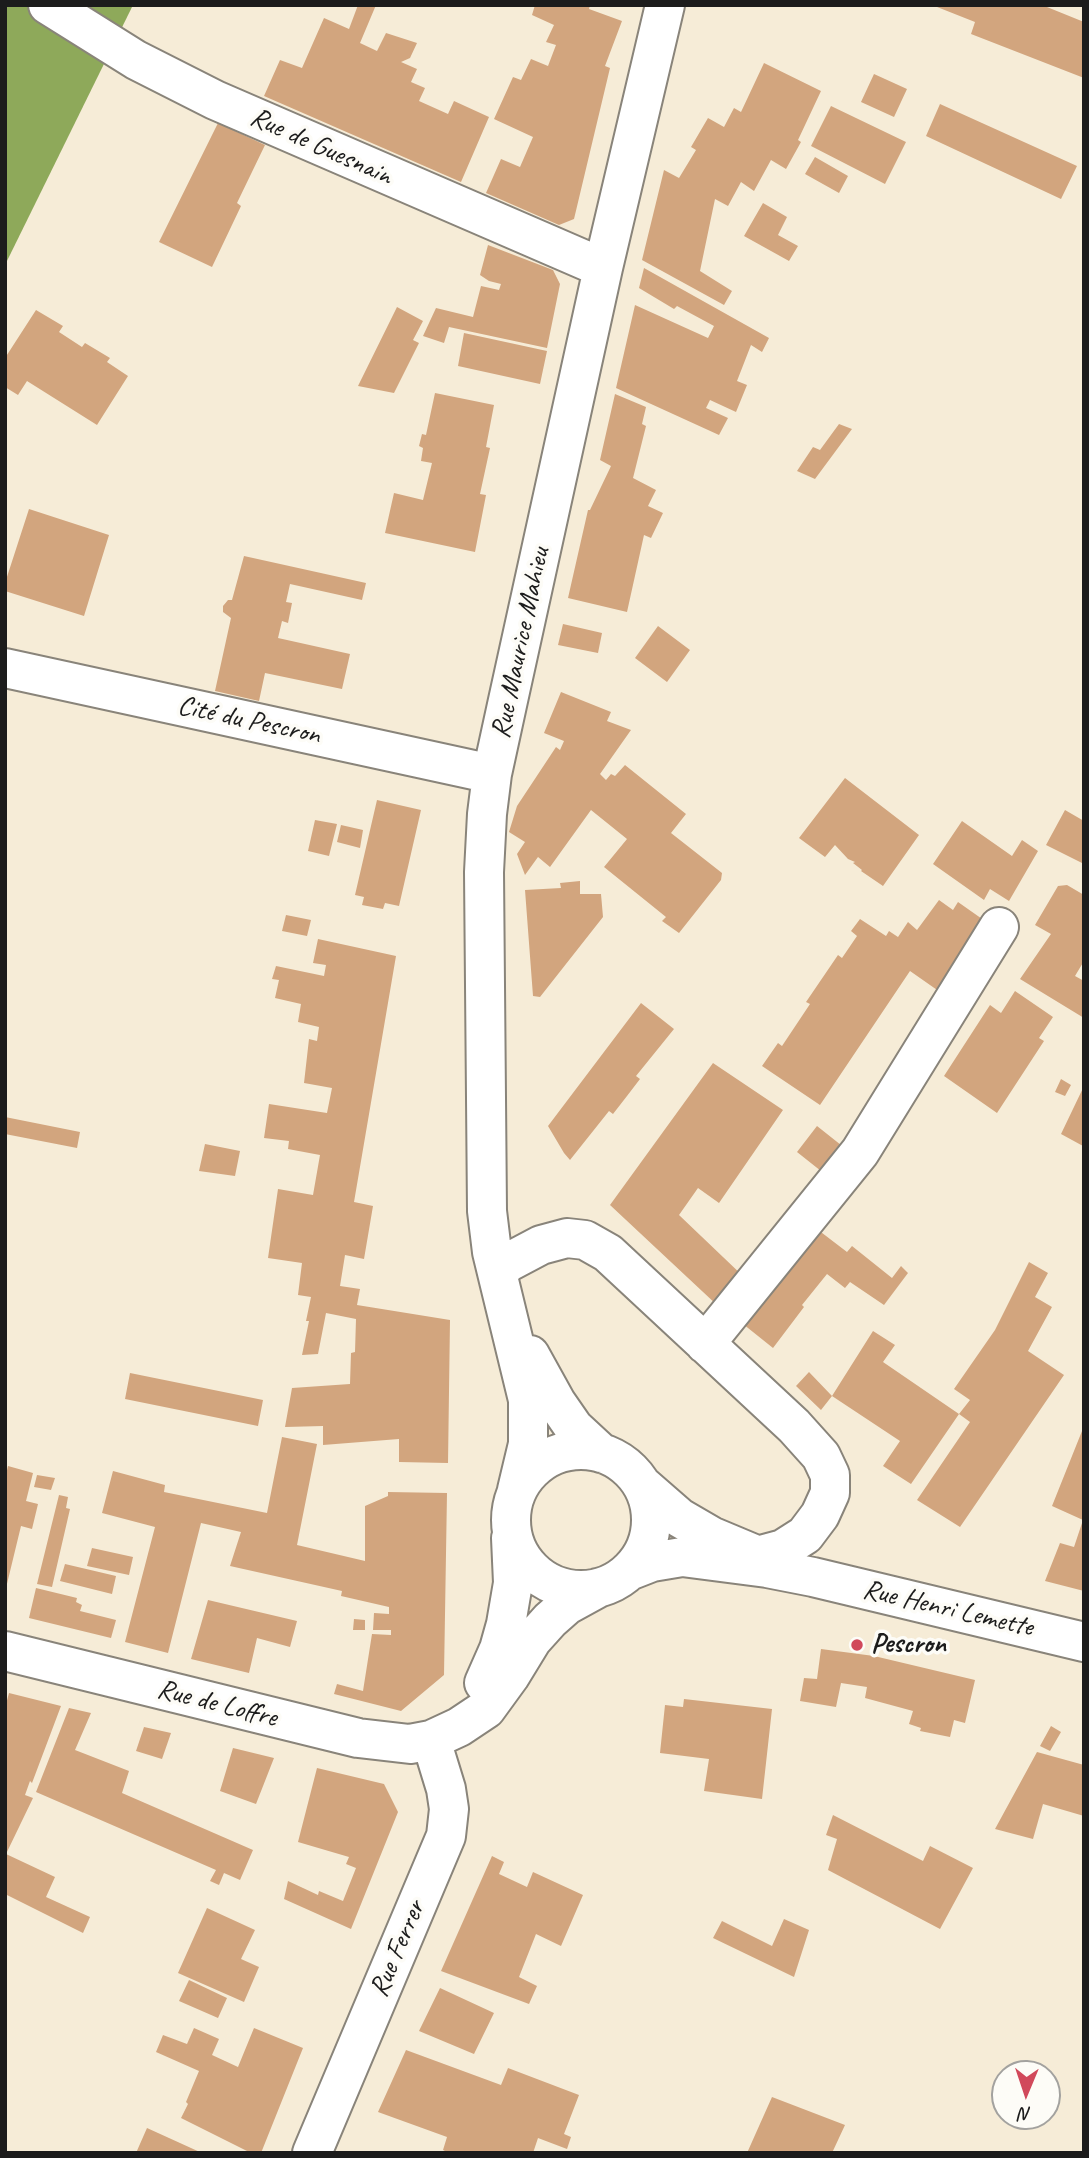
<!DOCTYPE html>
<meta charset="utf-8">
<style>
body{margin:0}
#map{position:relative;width:1089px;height:2158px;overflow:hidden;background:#f6ecd7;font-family:Caveat,sans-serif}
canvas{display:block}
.frame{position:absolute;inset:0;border:7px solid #1c1c1c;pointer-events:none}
.north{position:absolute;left:991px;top:2060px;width:70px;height:70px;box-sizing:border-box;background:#fdfcf7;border:2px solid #a3a29f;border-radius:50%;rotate:182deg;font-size:19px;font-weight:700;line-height:28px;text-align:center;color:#1c1c1c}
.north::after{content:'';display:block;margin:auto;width:24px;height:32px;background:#d1495b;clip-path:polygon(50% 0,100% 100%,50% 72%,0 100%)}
</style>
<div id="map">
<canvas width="1089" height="2158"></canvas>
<div class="frame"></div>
<div class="north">N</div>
</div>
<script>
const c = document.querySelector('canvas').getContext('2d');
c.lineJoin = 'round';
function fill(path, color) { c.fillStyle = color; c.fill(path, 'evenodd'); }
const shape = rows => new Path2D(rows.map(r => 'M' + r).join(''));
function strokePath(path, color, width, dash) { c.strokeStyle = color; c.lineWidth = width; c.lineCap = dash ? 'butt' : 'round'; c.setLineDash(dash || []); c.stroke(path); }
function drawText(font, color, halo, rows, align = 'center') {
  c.font = font + ' Caveat,sans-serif'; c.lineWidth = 7; c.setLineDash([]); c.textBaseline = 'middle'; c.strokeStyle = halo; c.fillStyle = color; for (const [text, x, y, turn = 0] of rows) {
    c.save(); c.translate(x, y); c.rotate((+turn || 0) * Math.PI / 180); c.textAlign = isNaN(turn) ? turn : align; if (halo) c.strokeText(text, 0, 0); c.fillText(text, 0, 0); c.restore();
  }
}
const forest = shape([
 [5,5,133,5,5,265]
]);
const building = shape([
 [358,5,376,5,360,43,377,51,386,33,417,43,410,58,401,62,417,69,411,82,425,88,419,101,448,114,454,101,489,117,461,182,264,96,280,60,302,68,324,18,349,29],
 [535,5,590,5,589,9,622,21,605,66,610,68,574,219,559,225,486,193,501,159,520,167,533,137,494,119,513,77,521,80,531,59,548,66,556,45,546,42,554,25,532,15],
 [932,5,1042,5,1084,22,1084,78,971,34,975,22],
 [764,63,821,91,798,140,801,142,786,169,771,160,754,191,741,182,728,206,715,199,700,271,732,291,724,305,642,260,664,170,679,178,696,150,691,147,708,118,724,127,734,108,741,112],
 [874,74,907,89,894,117,861,102],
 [940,104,1077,166,1061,199,926,136],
 [831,106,906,142,885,184,811,146],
 [218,123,265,145,237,203,241,206,212,267,159,242],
 [815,157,848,176,839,193,805,174],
 [763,203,787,217,778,235,798,246,789,261,744,236],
 [488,245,553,270,560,284,547,348,449,327,444,343,423,336,436,308,473,317,481,286,499,290,501,284,489,281,480,275],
 [644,268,769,338,762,352,751,345,737,381,747,385,736,412,710,400,706,408,728,418,719,435,616,388,635,305,708,338,714,326,677,306,674,309,639,288],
 [397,307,423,321,413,340,419,343,394,393,358,386],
 [36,310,63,326,59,332,82,347,85,343,110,358,107,362,128,376,97,425,27,381,18,395,5,387,5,358],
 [464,333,547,351,540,384,458,366],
 [435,393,494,405,486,447,490,448,480,494,486,495,475,552,385,533,394,493,423,500,432,463,421,461,423,448,419,446,422,434,426,435],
 [615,394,646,407,642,424,646,426,633,478,656,490,648,506,663,513,651,538,644,535,627,612,568,598,588,510,590,510,611,466,600,460],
 [839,424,852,429,815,479,797,471,813,447,820,450],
 [29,509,109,535,84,616,5,591,5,583],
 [244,556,366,583,362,600,290,584,286,602,292,603,288,623,282,621,278,638,350,654,342,689,265,673,259,701,215,691,231,618,223,612,223,606,228,600,232,600],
 [563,624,602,633,598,653,558,645],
 [658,626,690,650,667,682,635,658],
 [561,692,611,712,607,721,631,730,600,774,606,780,611,774,615,776,625,765,686,814,671,833,722,873,721,880,679,933,662,921,666,917,604,867,627,839,591,810,550,867,538,857,525,875,517,854,525,842,509,832,517,806,556,747,560,750,564,741,544,733],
 [845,778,919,835,883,886,861,871,862,870,853,863,855,862,848,859,835,845,825,857,799,838],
 [377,800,421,810,399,906,385,903,383,909,362,905,364,897,355,895],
 [1065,810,1084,821,1082,863,1046,845],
 [315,820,337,824,329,856,308,851],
 [962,821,1012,856,1022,840,1038,851,1009,901,990,889,984,900,933,864],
 [341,825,363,830,360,848,337,842],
 [580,881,580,894,601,894,603,917,540,997,533,996,525,890,561,888,560,883],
 [1067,885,1084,895,1084,961,1075,976,1084,981,1084,1018,1020,979,1051,934,1035,925,1058,886],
 [939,900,953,910,958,902,985,921,940,992,910,971,820,1105,762,1066,778,1043,782,1046,810,1004,806,1002,838,955,842,958,857,936,851,931,860,919,886,936,889,931,898,937,908,922,917,930],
 [286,915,311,920,307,936,282,931],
 [318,939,396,956,354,1202,373,1206,364,1259,345,1255,340,1286,360,1289,357,1305,450,1320,448,1463,399,1462,399,1439,323,1445,323,1426,285,1427,292,1388,350,1384,351,1353,355,1352,356,1319,326,1313,318,1354,302,1355,309,1321,306,1321,311,1297,298,1295,302,1263,268,1258,278,1189,313,1195,320,1155,288,1149,289,1141,264,1138,269,1104,327,1113,332,1088,304,1083,309,1039,317,1041,319,1027,298,1022,301,1004,275,998,279,980,272,979,276,966,324,976,326,965,313,963],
 [1015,991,1053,1017,1039,1038,1044,1041,997,1113,944,1076,990,1005,1001,1013],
 [641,1003,674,1029,636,1076,640,1079,627,1096,613,1114,609,1111,570,1160,564,1153,548,1126],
 [713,1063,783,1110,719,1203,698,1188,679,1215,745,1278,718,1306,610,1205],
 [1061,1079,1071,1085,1065,1096,1055,1092],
 [1084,1086,1084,1144,1083,1146,1061,1134],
 [5,1117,80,1132,77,1148,5,1134],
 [817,1126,846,1149,826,1175,797,1152],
 [205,1144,240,1151,235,1176,199,1171],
 [813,1226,847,1252,852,1246,892,1278,901,1266,908,1273,884,1305,850,1282,845,1288,827,1274,802,1305,804,1307,773,1348,738,1320],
 [1029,1262,1048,1273,1035,1297,1052,1307,1028,1351,1064,1375,960,1527,917,1500,970,1422,959,1414,970,1400,954,1389,995,1330],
 [873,1331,895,1345,883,1362,959,1414,911,1484,883,1466,900,1441,832,1396,821,1410,796,1386,809,1372,832,1396],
 [130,1373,263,1400,258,1426,125,1399],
 [1084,1426,1084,1591,1045,1581,1060,1543,1074,1547,1083,1520,1052,1506],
 [282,1437,317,1444,297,1545,365,1561,365,1506,388,1496,388,1492,447,1493,444,1675,401,1711,334,1694,337,1684,363,1691,372,1634,391,1635,391,1630,373,1630,374,1613,389,1614,389,1607,341,1596,342,1591,230,1566,241,1532,201,1523,168,1653,125,1642,155,1527,102,1513,113,1471,165,1485,164,1492,267,1513],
 [8,1466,33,1473,26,1501,38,1504,32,1529,21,1526,6,1588,5,1479],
 [37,1475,55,1478,51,1490,34,1487],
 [59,1495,68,1497,66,1508,70,1509,52,1587,37,1584],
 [92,1548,133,1557,129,1575,87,1566],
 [65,1564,116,1576,112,1594,60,1581],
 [36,1588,77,1598,76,1602,82,1605,80,1611,116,1620,111,1638,29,1618],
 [208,1600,297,1621,290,1647,257,1638,249,1673,191,1659],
 [354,1619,365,1620,365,1630,353,1630],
 [821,1649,874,1656,975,1680,965,1723,954,1720,950,1737,920,1731,921,1728,909,1724,913,1711,865,1698,867,1687,841,1683,836,1707,800,1701,804,1678,817,1679],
 [9,1693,61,1706,32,1783,30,1781,25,1795,33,1798,6,1854,55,1877,46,1897,90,1917,83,1933,5,1894,5,1708],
 [684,1699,772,1709,762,1799,704,1791,709,1759,660,1753,665,1705,683,1707],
 [69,1708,91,1713,75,1750,129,1771,122,1793,253,1850,240,1880,224,1873,219,1885,210,1881,216,1870,36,1792],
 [1051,1726,1061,1732,1050,1751,1040,1746],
 [144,1727,171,1733,162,1759,136,1751],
 [233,1748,274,1758,256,1804,220,1791],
 [1037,1752,1084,1765,1084,1816,1043,1804,1033,1839,995,1829],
 [317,1768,384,1784,398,1812,351,1929,284,1899,288,1881,318,1895,319,1891,343,1901,356,1868,346,1864,349,1857,298,1842],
 [833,1815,923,1861,930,1846,973,1868,940,1929,828,1870,837,1839,826,1835],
 [492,1856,504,1862,499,1874,527,1887,533,1872,583,1895,561,1946,536,1934,519,1977,537,1986,529,2004,441,1971],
 [207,1908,255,1930,241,1959,259,1967,244,2002,178,1973],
 [784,1919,809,1930,794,1977,713,1938,722,1921,772,1946],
 [189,1980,227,1998,218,2018,179,2001],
 [440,1988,494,2013,474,2054,419,2031],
 [194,2028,219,2039,212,2055,238,2067,254,2028,303,2048,261,2153,251,2153,181,2118,188,2104,186,2102,199,2071,156,2052,163,2035,187,2044],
 [406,2050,501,2085,508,2068,579,2095,564,2134,571,2137,567,2149,538,2138,533,2153,449,2153,443,2150,447,2137,378,2112],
 [772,2097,845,2125,832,2153,747,2153],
 [147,2128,202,2153,136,2153]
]);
const minor = shape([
 [48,5,136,60,215,100,603,268],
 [5,668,492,774],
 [498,1273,507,1263,541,1245,567,1238,585,1240,608,1253,794,1426,821,1456,830,1475,830,1493,820,1515,805,1535,783,1549,757,1556],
 [705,1344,860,1152,999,927],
 [530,1355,556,1402,574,1428,601,1453],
 '511 1520a70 70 0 1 1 140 0a70 70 0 1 1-140 0Z',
 [641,1484,680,1518,711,1536,754,1554],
 [517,1490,528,1444,528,1400,492,1252,487,1211,484,872,487,814,492,774,507,705,603,268,665,5],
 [629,1571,652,1562,682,1557,767,1568,813,1577,1084,1642],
 [5,1651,358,1738,410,1744,431,1740,459,1727,486,1709,510,1676,532,1640,550,1620,567,1605,598,1588],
 [484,1683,499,1649,506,1624,513,1583,511,1538],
 [312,2153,446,1836,449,1809,446,1789,431,1740]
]);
const markers = [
 [857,1645,7,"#d1495b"]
];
const streetNames = [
 ["Rue de Guesnain",321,147,24],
 ["Rue Maurice Mahieu",521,643,-78],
 ["Cité du Pescron",249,721,12],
 ["Rue Henri Lemette",948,1609,13],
 ["Rue de Loffre",217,1704,14],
 ["Rue Ferrer",398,1949,-67]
];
const poiNames = [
 ["Pescron",871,1645]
];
fill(forest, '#8ea95a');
fill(building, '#d2a57e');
strokePath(minor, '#89847a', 42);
strokePath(minor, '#fff', 38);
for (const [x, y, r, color] of markers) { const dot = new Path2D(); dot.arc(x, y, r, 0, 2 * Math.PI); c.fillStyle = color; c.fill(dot); strokePath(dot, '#fdfcf7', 2.5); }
drawText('28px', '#1c1c1c', '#fdfcf7', streetNames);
drawText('bold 28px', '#1c1c1c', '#fdfcf7', poiNames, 'left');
</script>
